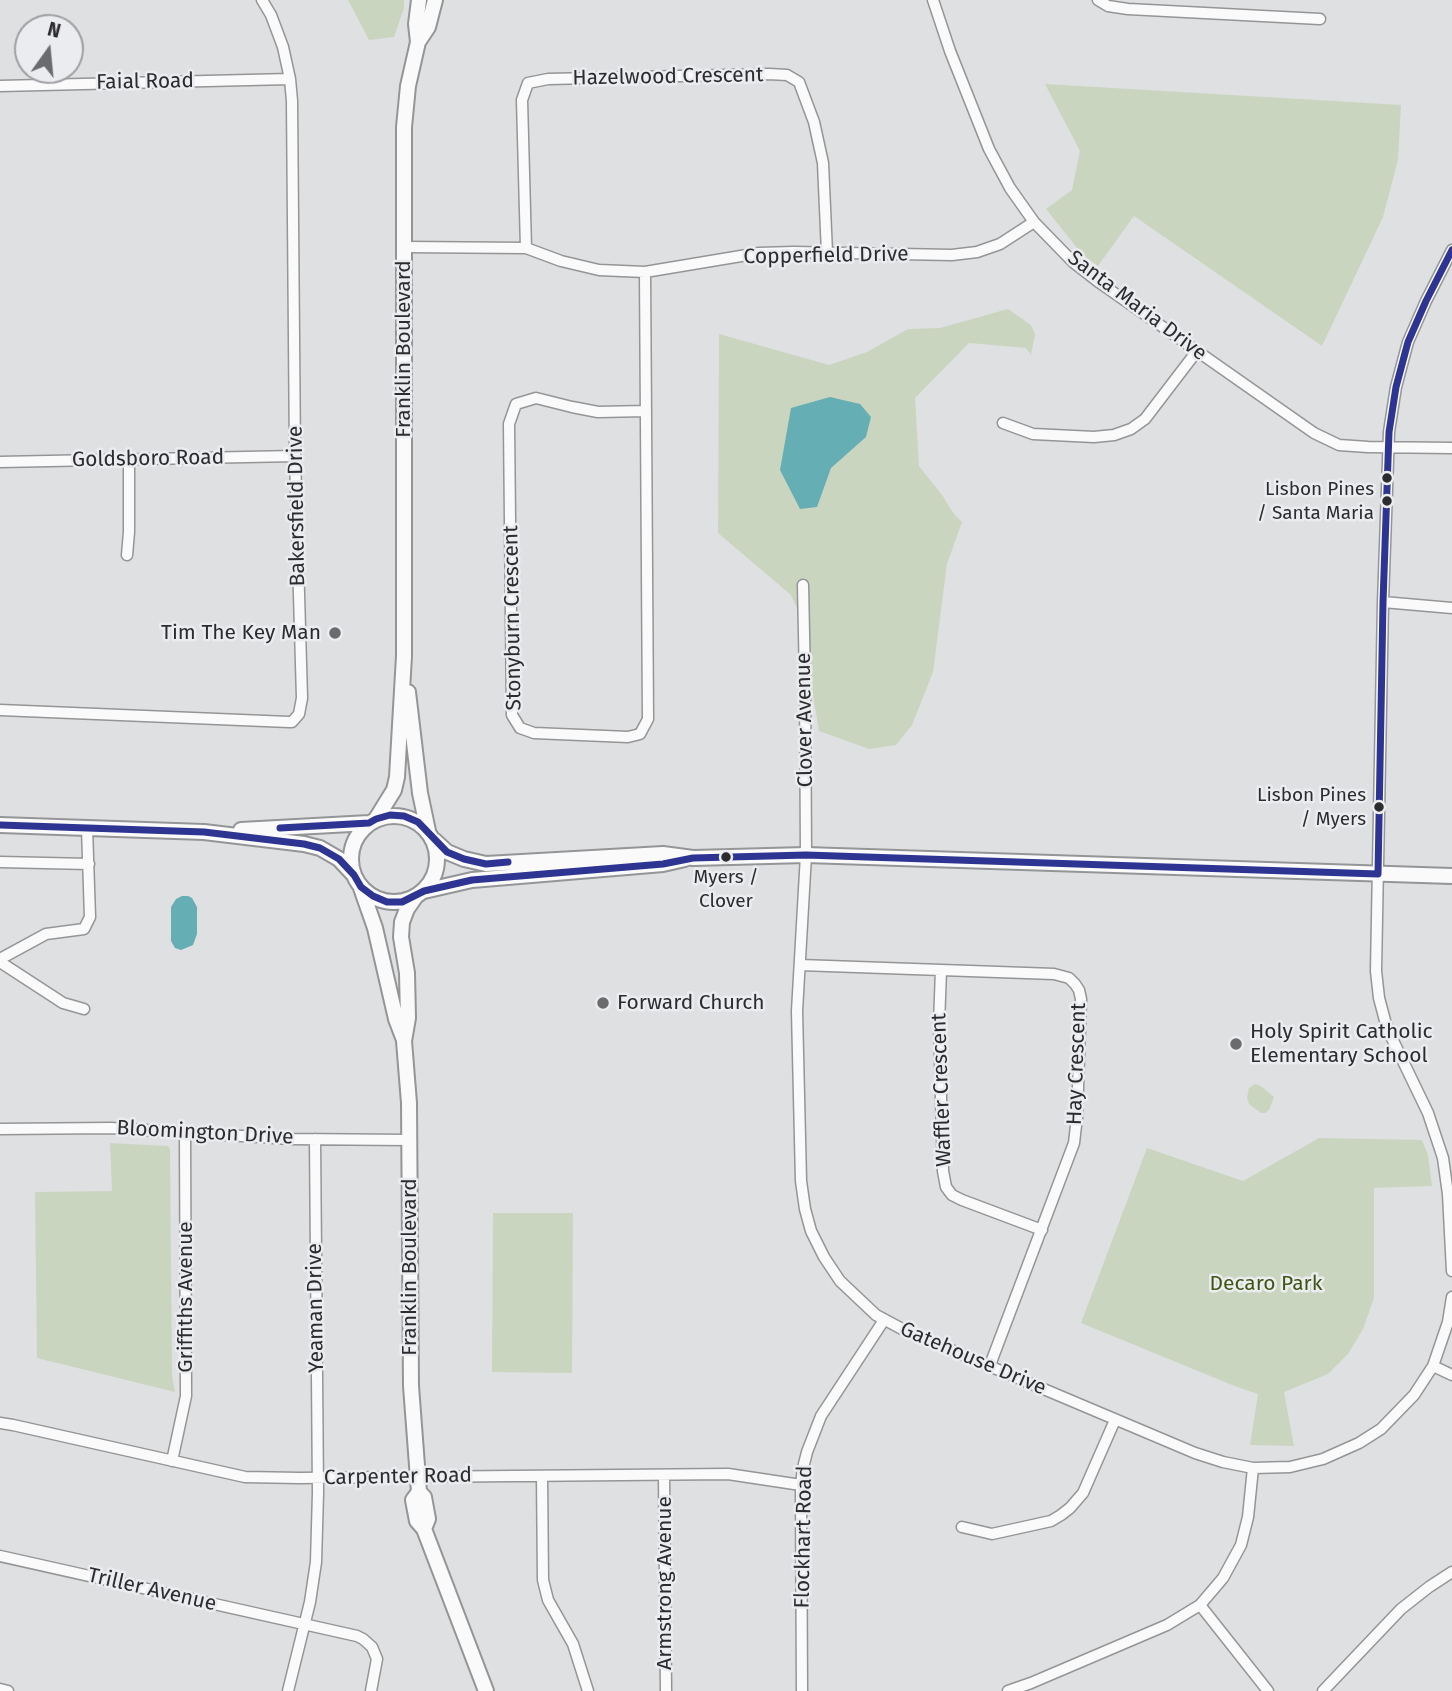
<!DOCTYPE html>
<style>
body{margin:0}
#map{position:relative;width:1452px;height:1691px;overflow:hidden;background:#dfe0e2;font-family:"Fira Sans",sans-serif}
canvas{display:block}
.north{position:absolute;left:14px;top:14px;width:70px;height:70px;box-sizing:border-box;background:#ebecf0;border:2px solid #9f9fa2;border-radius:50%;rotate:15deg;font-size:19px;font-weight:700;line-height:28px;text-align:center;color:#2c2c2e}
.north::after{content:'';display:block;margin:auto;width:24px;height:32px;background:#6b6b6d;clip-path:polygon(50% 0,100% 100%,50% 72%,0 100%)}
</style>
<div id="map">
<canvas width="1452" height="1691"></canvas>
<div class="north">N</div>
</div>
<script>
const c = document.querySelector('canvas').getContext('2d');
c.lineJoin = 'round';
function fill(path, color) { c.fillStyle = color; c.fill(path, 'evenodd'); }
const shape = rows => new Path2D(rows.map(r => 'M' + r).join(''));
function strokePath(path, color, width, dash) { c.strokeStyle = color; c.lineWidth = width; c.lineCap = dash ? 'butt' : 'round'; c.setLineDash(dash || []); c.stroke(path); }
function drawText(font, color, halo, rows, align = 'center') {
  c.font = font + ' "Fira Sans",sans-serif'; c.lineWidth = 5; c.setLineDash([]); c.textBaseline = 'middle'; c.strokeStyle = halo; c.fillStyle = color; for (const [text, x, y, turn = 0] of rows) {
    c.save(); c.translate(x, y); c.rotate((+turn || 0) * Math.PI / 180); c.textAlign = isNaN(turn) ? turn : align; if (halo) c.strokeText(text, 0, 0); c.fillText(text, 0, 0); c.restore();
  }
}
const green = shape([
 [348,0,404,0,404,8,394,37,369,40],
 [1045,84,1401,105,1398,160,1383,217,1322,346,1134,216,1098,266,1082,254,1046,209,1072,190,1080,151],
 [1008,309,1031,325,1035,334,1031,355,1026,348,969,343,915,398,919,466,942,495,954,514,962,522,947,564,933,672,912,725,896,745,869,749,819,731,800,615,791,595,718,533,719,334,829,365,867,352,908,329,940,328],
 [1255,1084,1261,1086,1274,1097,1269,1110,1265,1113,1261,1113,1249,1104,1247,1098,1249,1088],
 [1319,1138,1422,1140,1428,1155,1432,1186,1374,1188,1374,1298,1363,1329,1348,1354,1328,1374,1284,1392,1294,1446,1250,1445,1258,1394,1237,1387,1081,1323,1147,1148,1243,1181],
 [110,1143,168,1146,170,1149,172,1376,175,1392,37,1358,35,1192,112,1191],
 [493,1213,573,1213,572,1373,492,1372]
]);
const water = shape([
 [830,397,860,404,871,417,866,437,831,468,817,507,800,509,780,470,791,408],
 [182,896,188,896,192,898,197,907,197,934,193,945,181,950,175,948,171,941,171,907,176,899]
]);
const minor = shape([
 [933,0,950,51,989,149,1010,188,1034,222,1073,262,1100,283,1314,433,1339,445,1368,447,1452,448],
 [1098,0,1108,6,1128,9,1320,19],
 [0,86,290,79],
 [405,247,526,248,561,261,599,270,645,272,759,253,793,252,952,255,977,252,1000,244,1034,222],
 [526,248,522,100,528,83,548,79,769,74,787,75,799,82,814,122,823,163,827,253],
 [1452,250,1426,301,1408,342,1396,387,1389,432,1383,602,1376,971,1379,998,1387,1028,1428,1113,1443,1158,1448,1194,1452,1271],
 [645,272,648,719,640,734,628,737,534,733,520,728,512,715,509,424,516,404,536,398,572,407,598,412,646,411],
 [1003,423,1033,434,1094,437,1114,435,1131,429,1145,419,1197,351],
 [0,462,295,456],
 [127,555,129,532,129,460],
 [803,585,805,682,806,855,797,1011,801,1181,805,1209,811,1231,824,1257,840,1281,876,1315,904,1330,1195,1453,1223,1462,1253,1468,1290,1467,1323,1459,1359,1443,1381,1429,1414,1395,1433,1366,1448,1322,1452,1297],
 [1383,602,1452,608],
 [0,710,289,722,292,722,299,714,302,698,295,456,292,101,290,79,283,47,271,15,262,0],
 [0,862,89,864],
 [0,959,46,934,84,929,90,917,87,828],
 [0,962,63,1003,84,1009],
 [800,965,1054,974,1069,978,1075,984,1079,990,1081,999,1077,1117,1074,1143,990,1365],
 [941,970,939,1024,943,1171,946,1187,952,1195,962,1200,1042,1230],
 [0,1129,111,1128,291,1139,409,1140],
 [1433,1366,1452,1375],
 [0,1423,13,1425,245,1477,299,1478,728,1474,801,1485],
 [172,1461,186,1396,185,1133],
 [664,1475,666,1691],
 [542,1476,543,1580,548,1600,573,1644,588,1691],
 [962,1527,992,1534,1051,1521,1061,1515,1070,1508,1083,1493,1115,1420],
 [0,1556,357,1636,363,1639,372,1647,377,1659,371,1691],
 [1200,1605,1268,1691],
 [0,1689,8,1691],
 [288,1691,310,1602,316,1562,318,1493,315,1139],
 [802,1691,801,1485,803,1468,807,1452,821,1416,884,1320],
 [1008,1691,1031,1683,1167,1625,1200,1605,1223,1578,1241,1545,1248,1517,1253,1468],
 [1323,1691,1401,1609,1429,1587,1452,1572]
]);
const secondary = shape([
 [418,42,416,24,419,0],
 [408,692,420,793,428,831],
 '351 859a43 43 0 1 1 86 0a43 43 0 1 1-86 0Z',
 [376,819,394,790,397,777,404,656,404,127,408,86,418,42,428,27,435,0],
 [0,825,204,832,304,844,320,848,339,859,354,875],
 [241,830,369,823],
 [434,840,447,852,464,859,486,864,663,854,693,858,806,855,1452,876],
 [361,888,375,928,396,1019,404,1040],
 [424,891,472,880,663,864,685,859],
 [416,896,407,909,402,922,401,937,407,973,408,1018,404,1041,409,1103,411,1386,419,1492,424,1497,428,1519,424,1529],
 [419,1492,413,1500,417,1521,424,1529,486,1691]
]);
const bus1 = shape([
 [0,825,204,832,304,844,320,848,339,859,354,875,361,887,373,896,387,902,402,902,424,891,472,880,663,864,693,858,806,855,1378,874],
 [280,828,369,823,376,819,390,815,404,816,418,822,447,852,464,859,486,864,508,862],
 [1378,874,1383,602,1389,432,1396,387,1408,342,1426,301,1452,250]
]);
const markers = [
 [1387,478,6,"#2c2c2e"],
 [1387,501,6,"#2c2c2e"],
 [335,633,7,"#6b6b6d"],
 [1379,807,6,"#2c2c2e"],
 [726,857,6,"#2c2c2e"],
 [603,1003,7,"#6b6b6d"],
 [1236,1044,7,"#6b6b6d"]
];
const busNames = [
 ["Lisbon Pines",1374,490],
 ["/ Santa Maria",1374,514],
 ["Lisbon Pines",1366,796],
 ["/ Myers",1366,820],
 ["Myers /",726,878,"center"],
 ["Clover",726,902,"center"]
];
const streetNames = [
 ["Hazelwood Crescent",668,77,-1],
 ["Faial Road",145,82,-1],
 ["Copperfield Drive",826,256,-1],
 ["Santa Maria Drive",1137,306,37],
 ["Franklin Boulevard",404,349,-90],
 ["Goldsboro Road",148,459,-1],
 ["Bakersfield Drive",297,506,-91],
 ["Stonyburn Crescent",513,618,-91],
 ["Clover Avenue",805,720,-91],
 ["Hay Crescent",1077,1064,-88],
 ["Waffler Crescent",942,1090,-92],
 ["Bloomington Drive",205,1133,3],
 ["Franklin Boulevard",410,1267,-90],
 ["Griffiths Avenue",186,1297,-90],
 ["Yeaman Drive",316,1308,-91],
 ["Gatehouse Drive",973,1359,23],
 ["Carpenter Road",398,1477,-1],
 ["Flockhart Road",804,1537,-89],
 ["Armstrong Avenue",665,1583,-90],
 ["Triller Avenue",152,1590,13]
];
const poiNames = [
 ["Tim The Key Man",321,633,"right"],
 ["Forward Church",617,1003],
 ["Holy Spirit Catholic",1250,1032],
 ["Elementary School",1250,1056]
];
const parkNames = [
 ["Decaro Park",1266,1284]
];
fill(green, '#cad5bf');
fill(water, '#65aeb4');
strokePath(minor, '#949597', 13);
strokePath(secondary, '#949597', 18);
strokePath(minor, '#fafafb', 10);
strokePath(secondary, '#fafafb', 14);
strokePath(bus1, '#2e3491', 7);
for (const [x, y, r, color] of markers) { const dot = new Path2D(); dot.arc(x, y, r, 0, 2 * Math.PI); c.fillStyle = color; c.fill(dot); strokePath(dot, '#ebecf0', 2.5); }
drawText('19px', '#2c2c2e', '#ebecf0', busNames, 'right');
drawText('21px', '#2c2c2e', '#ebecf0', streetNames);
drawText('21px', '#2c2c2e', '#ebecf0', poiNames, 'left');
drawText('21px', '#3d5713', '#ebecf0', parkNames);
</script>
